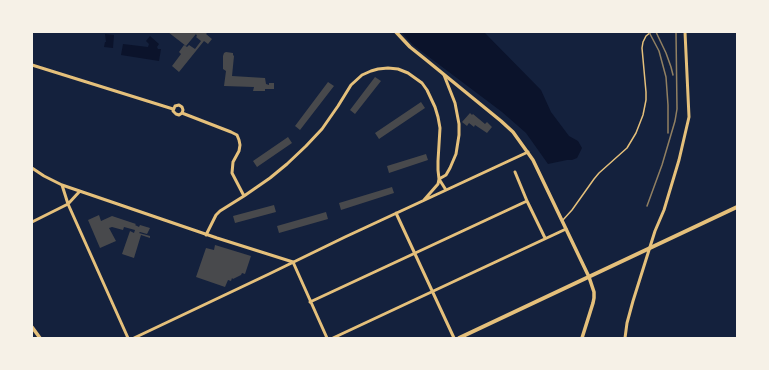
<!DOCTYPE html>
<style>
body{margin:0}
#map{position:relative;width:769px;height:370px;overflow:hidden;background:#14213d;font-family:Overpass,sans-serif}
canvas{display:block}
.frame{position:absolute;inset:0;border:33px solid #f6f1e7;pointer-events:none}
</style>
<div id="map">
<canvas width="769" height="370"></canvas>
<div class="frame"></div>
</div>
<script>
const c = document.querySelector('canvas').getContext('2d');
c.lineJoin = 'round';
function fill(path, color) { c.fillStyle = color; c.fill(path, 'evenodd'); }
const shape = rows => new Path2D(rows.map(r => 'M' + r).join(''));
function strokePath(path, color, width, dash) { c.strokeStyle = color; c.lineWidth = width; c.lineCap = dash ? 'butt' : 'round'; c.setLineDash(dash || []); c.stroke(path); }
const water = shape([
 [401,32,484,32,541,90,551,112,569,136,578,141,582,148,577,158,572,160,567,160,548,164,526,133,502,112,413,45],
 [105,34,114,35,113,48,104,47,105,42,106,42],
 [150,36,159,44,157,47,158,49,161,49,159,61,121,55,123,44,148,47,149,44,146,41]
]);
const building = shape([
 [168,32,208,32,206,34,212,39,208,44,204,41,179,72,172,66,181,54,179,52,184,45,187,47,189,45,195,49,201,41,196,37,197,36,196,34,186,46],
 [226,52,233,53,233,55,234,56,232,76,265,78,266,84,269,85,269,83,274,83,274,89,265,89,265,91,253,91,254,87,224,86,226,71,223,69,223,56,224,53],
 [375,77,381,81,355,114,350,110],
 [328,82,334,86,300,130,295,126],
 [421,102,425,108,379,139,375,133],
 [470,113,472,115,473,114,485,124,487,122,492,127,487,133,475,125,474,127,469,123,467,126,462,122],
 [288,137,292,143,257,167,253,161],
 [426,154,428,160,389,173,387,166],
 [392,187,394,193,341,210,339,203],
 [274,205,276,212,235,223,233,216],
 [326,212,328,219,279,233,277,226],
 [99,215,101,221,112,216,136,224,135,225,139,227,140,225,150,228,147,234,140,232,139,233,150,236,150,238,141,235,134,258,122,254,130,231,134,233,135,230,124,227,123,230,112,227,109,228,116,241,100,248,88,220],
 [215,245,251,256,245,274,242,273,241,275,233,279,232,278,231,281,228,280,225,287,196,277,206,248,214,250]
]);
const service = shape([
 [562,221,572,210,594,179,599,173,627,148,636,133,643,115,646,100,646,92,642,48,643,42,646,36,651,32]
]);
const minor = shape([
 [32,65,173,109],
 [182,113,183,110,182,107,179,105,175,106,173,111,176,114,179,115,182,113,231,132,237,135,239,140,240,145,239,151,233,162,232,173,244,196],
 [32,168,44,176,62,185,217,238,293,262,327,338],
 [515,172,527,201,545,238],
 [439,179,446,175,450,168,456,154,459,135,459,124,455,103,444,75],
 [62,185,68,204,128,338],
 [424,200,438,184,439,179],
 [396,213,454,338],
 [32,222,68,204,80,191],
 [206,235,216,215,220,211,244,196,270,178,287,164,306,146,322,129,338,106,351,85,362,75,371,71,378,69,388,68,398,69,408,73,422,83,427,90,435,107,438,117,440,128,438,161,438,170,439,179,446,190],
 [310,302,527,201],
 [134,338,269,274,345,237,528,152],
 [333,338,566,229],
 [625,338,627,323,633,301,655,231,664,210,679,160,689,117,685,32]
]);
const tertiary = shape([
 [396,32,410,47,425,59,501,121,513,132,533,160,589,277,594,292,594,298,593,303,582,338],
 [32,327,40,338]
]);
const secondary = shape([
 [459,338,737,207]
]);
const rail = shape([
 [649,32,659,51,666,77,668,105,668,133],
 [656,32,666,53,671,67,673,75],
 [647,206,662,165,675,121,677,109,676,32]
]);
fill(water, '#0b132b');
fill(building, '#48494c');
strokePath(service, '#e5c07b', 1.5);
strokePath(minor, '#e5c07b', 3);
strokePath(tertiary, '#e5c07b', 3.5);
strokePath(secondary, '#e5c07b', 4);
strokePath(rail, '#918062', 1.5);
</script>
